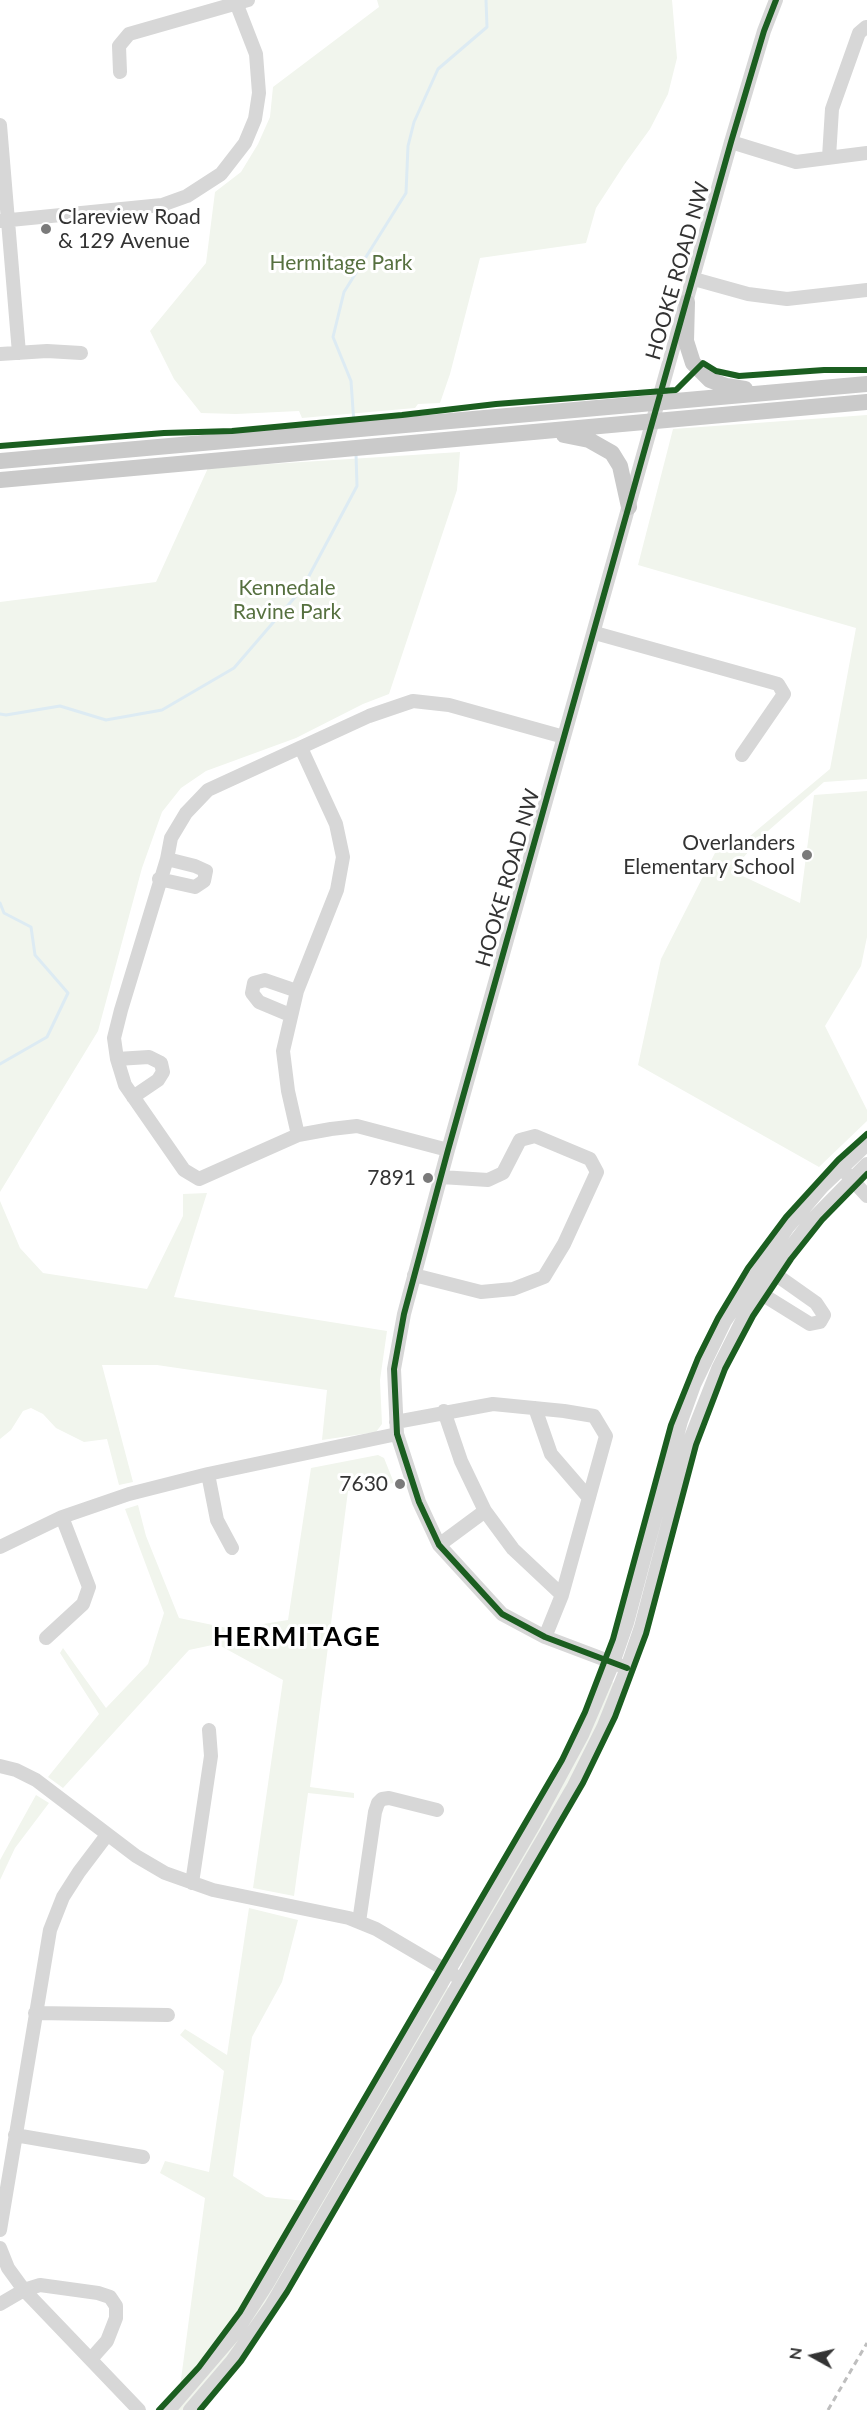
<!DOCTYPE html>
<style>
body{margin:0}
#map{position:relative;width:867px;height:2410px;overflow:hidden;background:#fff;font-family:Lato,sans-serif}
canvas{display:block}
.north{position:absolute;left:783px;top:2326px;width:60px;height:60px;-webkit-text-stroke:4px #fff;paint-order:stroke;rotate:278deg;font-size:16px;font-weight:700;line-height:24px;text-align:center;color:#333}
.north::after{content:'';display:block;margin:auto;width:21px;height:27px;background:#333;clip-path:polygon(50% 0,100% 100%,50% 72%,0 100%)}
</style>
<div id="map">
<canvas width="867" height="2410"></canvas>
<div class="north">N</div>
</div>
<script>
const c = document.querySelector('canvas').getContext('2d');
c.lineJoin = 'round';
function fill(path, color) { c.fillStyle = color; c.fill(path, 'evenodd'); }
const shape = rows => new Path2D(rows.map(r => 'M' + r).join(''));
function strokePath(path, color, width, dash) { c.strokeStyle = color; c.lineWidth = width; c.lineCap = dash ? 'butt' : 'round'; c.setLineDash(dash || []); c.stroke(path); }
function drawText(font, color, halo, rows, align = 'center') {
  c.font = font + ' Lato,sans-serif'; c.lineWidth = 6; c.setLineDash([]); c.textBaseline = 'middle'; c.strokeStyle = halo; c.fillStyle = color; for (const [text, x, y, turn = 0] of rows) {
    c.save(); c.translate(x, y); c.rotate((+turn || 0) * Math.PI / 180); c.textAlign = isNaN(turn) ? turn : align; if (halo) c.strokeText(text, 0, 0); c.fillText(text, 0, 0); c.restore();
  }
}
const green = shape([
 [377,0,672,0,677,58,668,94,650,129,624,165,596,208,586,243,480,258,450,374,440,403,418,404,415,408,302,418,299,411,236,414,201,413,174,379,150,331,206,263,215,192,241,172,258,144,270,117,273,87,379,7],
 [867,415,867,779,824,782,760,838,732,871,800,903,814,795,867,791,867,937,861,966,825,1026,867,1110,867,1121,819,1167,638,1065,661,959,717,849,750,836,830,769,856,628,638,565,673,429],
 [460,452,457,490,389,694,363,704,296,738,206,771,181,788,162,812,142,868,98,1031,0,1192,0,602,156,582,208,468],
 [207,1193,174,1297,387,1331,380,1380,382,1424,376,1432,322,1440,327,1390,157,1365,102,1365,133,1482,119,1485,107,1439,84,1442,56,1428,43,1414,31,1408,23,1411,11,1430,0,1439,0,1201,20,1248,43,1273,147,1289,183,1216,183,1194],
 [378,1455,384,1458,394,1483,348,1491,310,1787,354,1793,354,1798,308,1793,294,1896,253,1888,283,1680,217,1644,189,1650,63,1788,48,1777,99,1714,60,1653,63,1648,106,1708,148,1664,164,1613,125,1509,138,1505,146,1536,179,1618,232,1629,288,1620,311,1468],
 [611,1681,614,1683,614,1689,581,1761,463,1964,460,1961],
 [36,1795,49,1803,15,1848,0,1880,0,1860],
 [249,1908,298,1920,282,1982,252,2037,233,2176,266,2197,305,2201,221,2341,180,2387,205,2198,160,2173,165,2161,209,2172,224,2071,180,2035,185,2029,227,2055],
 [445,1986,449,1988,448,1993,251,2327,184,2410,176,2410,201,2382]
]);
const stream = shape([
 [354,424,351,381,333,337,344,292,406,193,408,146,414,122,438,69,487,27,486,0],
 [0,714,6,715,60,706,106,720,162,710,234,668,302,589,357,486,356,454],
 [0,903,4,913,31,927,35,955,68,993,47,1037,0,1064]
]);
const minor = shape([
 [120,72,119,46,129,34,248,0],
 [0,125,19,353],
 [731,142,796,162,867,153],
 [829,157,832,109,859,33,866,27],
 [0,221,162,205,187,196,221,174,245,143,255,119,259,93,256,54,235,0],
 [694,279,748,294,787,299,867,290],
 [0,354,47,351,81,353],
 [595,633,778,684,784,694,742,755],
 [159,879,195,887,204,881,206,871,195,866,167,859],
 [290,1015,259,1002,252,993,254,983,265,980,297,991],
 [117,1059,149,1057,161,1063,163,1072,158,1080,133,1097],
 [298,1135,288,1091,283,1051,297,991,337,890,343,857,336,824,301,748],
 [448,1150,357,1126,331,1129,298,1135,199,1179,184,1170,125,1085,117,1059,114,1038,121,1010,167,859,171,838,186,813,208,790,369,716,413,701,449,705,564,737],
 [845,1172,867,1196],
 [414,1275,481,1292,513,1289,544,1277,564,1244,597,1172,590,1159,535,1136,520,1140,503,1173,488,1180,441,1177],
 [752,1288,810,1324,820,1322,824,1315,816,1303,765,1267],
 [535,1408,551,1454,589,1498],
 [444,1411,461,1461,485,1511,513,1549,562,1595],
 [396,1422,493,1404,564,1411,594,1416,606,1436,562,1595,545,1637],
 [208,1474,217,1520,232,1548],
 [439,1545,485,1511],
 [0,1547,62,1517,129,1494,208,1474,397,1434],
 [46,1638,83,1604,89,1587,62,1517],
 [627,1668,545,1637,502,1614,439,1545,419,1502,397,1434,394,1369,404,1314,448,1150,731,142,764,31,776,0],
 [0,1766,16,1770,36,1780,136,1856,165,1873,213,1890,349,1918,376,1929,454,1975],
 [192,1883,211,1756,209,1730],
 [359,1922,375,1812,378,1803,382,1799,389,1798,437,1810],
 [35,2013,168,2015],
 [15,2135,143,2157],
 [0,2230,50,1930,63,1897,79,1872,107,1835],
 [0,2248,8,2268,24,2290,139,2410],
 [0,2304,24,2290,40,2285,98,2293,110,2297,116,2306,116,2318,107,2341,91,2359],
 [169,2410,236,2332,267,2284,534,1824,582,1735,613,1663,627,1623,681,1421,694,1385,725,1321,787,1228,822,1187,867,1144],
 [190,2410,232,2361,271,2306,574,1786,603,1728,627,1668,641,1627,690,1440,718,1369,747,1311,787,1252,810,1222,867,1164]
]);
const major = shape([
 [687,302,686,341,693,363,710,380,726,386,745,389],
 [564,435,589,440,612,453,620,466,629,507],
 [0,461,867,384],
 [0,480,867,402]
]);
const rail = shape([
 [828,2410,867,2343]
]);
const cycleway = shape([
 [0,446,164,433,232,431,402,415,496,404,676,390,703,363,716,371,739,376,824,370,867,370],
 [627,1668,545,1637,502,1614,439,1545,419,1502,397,1434,394,1369,404,1314,448,1150,731,142,764,31,776,0],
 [159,2410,199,2367,240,2312,562,1760,585,1712,613,1639,671,1425,698,1358,718,1318,748,1268,786,1217,838,1160,867,1134],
 [200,2410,241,2361,287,2292,583,1783,615,1717,646,1634,696,1445,725,1369,753,1316,791,1259,822,1220,867,1174]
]);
const markers = [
 [46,229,6,"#7a7a7a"],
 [807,855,6,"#7a7a7a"],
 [428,1178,6,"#7a7a7a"],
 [400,1484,6,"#7a7a7a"]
];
const poiNames = [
 ["Clareview Road",58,217,"left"],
 ["& 129 Avenue",58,241,"left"],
 ["Overlanders",795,843],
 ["Elementary School",795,867],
 ["7891",416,1178],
 ["7630",388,1484]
];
const parkNames = [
 ["Hermitage Park",341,263],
 ["Kennedale",287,588],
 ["Ravine Park",287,612]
];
const streetNames = [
 ["HOOKE ROAD NW",678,271,-74],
 ["HOOKE ROAD NW",508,878,-74]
];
const districtNames = [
 ["HERMITAGE",297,1637]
];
fill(green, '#f1f5ed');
strokePath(stream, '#ddebf3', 3);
strokePath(minor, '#d7d7d7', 14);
strokePath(major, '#cacaca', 16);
strokePath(rail, '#bebebe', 3, [6, 4.5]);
strokePath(cycleway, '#1b5e20', 6);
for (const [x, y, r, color] of markers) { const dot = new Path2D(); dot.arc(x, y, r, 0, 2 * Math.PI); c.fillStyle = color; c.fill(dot); strokePath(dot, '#fff', 2); }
drawText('21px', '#333', '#fff', poiNames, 'right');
drawText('21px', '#56703f', '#fff', parkNames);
drawText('21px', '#333', '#fff', streetNames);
c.letterSpacing = '1.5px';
drawText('bold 27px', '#000', '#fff', districtNames);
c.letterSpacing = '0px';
</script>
